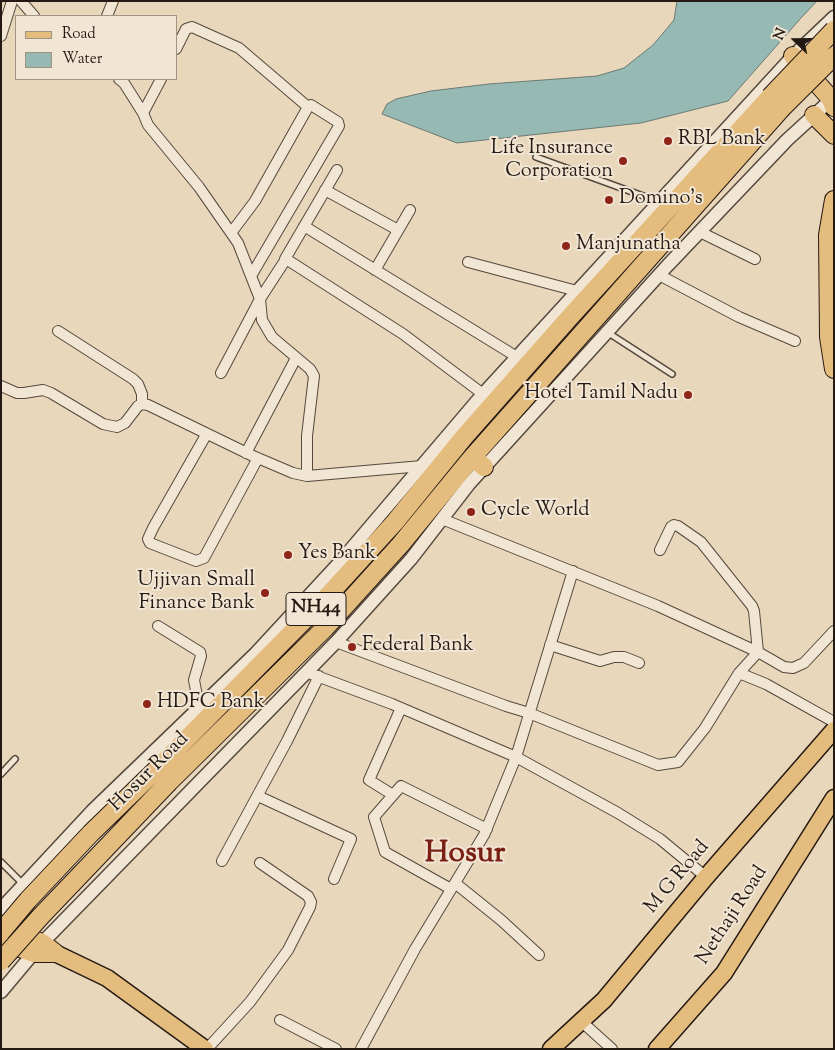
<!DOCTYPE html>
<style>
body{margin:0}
#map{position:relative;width:835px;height:1050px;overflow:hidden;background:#e9d7bb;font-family:"Sorts Mill Goudy",serif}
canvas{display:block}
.frame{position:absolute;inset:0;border:2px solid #241913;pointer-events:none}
.legend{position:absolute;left:15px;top:15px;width:162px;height:65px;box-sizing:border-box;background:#f1e5d3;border:1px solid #9f9386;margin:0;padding:6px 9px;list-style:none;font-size:15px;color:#241913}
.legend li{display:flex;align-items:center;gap:10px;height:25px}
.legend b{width:25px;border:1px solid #9f9386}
.north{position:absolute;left:770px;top:15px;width:50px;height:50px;-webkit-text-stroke:4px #f1e5d3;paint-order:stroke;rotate:292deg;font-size:14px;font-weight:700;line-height:20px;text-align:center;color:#241913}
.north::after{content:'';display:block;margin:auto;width:18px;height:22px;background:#241913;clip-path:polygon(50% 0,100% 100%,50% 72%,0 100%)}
</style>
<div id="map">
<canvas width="835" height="1050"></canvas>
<div class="frame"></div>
<ul class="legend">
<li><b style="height:6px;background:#e4bc7e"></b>Road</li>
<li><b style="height:14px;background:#97b9b3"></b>Water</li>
</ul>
<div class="north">N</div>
</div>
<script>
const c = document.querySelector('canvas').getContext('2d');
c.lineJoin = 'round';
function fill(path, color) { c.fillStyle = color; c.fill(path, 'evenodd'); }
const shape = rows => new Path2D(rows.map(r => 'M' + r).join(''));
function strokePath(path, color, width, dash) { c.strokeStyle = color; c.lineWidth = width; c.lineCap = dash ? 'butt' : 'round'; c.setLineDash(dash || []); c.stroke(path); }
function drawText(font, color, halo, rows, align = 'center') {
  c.font = font + ' "Sorts Mill Goudy",serif'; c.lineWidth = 4; c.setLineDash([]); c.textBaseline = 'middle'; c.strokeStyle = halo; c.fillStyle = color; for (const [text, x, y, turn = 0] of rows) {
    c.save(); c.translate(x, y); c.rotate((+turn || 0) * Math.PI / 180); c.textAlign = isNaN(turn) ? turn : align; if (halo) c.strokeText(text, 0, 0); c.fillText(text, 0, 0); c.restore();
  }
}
const water = shape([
 [677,1,817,1,801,18,728,101,641,123,457,143,382,114,387,104,396,99,431,91,489,84,597,76,624,68,653,45,674,20,677,1]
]);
const service = shape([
 [536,157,657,201],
 [607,332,672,374],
 [1,774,15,759],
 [1,862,23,884]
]);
const minor = shape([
 [21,1,34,16],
 [107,16,113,1],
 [1,36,12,1],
 [176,49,186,29,192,27,239,48,308,107],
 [119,79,124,83,143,113,148,125,199,187,238,243,260,299,286,259,403,334,483,394],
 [143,113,161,79],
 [325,190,398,230],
 [304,226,517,357],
 [700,232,755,259],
 [231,233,255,201,308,107,311,105,338,122,339,126,251,276],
 [285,259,337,170],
 [468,262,577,291],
 [375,270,410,210],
 [659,275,739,317,795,341],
 [260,299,262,320,272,337,310,369,314,376,307,436,307,476],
 [58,331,133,379,138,384,142,394,142,404],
 [221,373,260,299],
 [1,386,17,393,24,393,43,390,51,393,103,424,117,427,125,423,138,406,142,404,148,405,253,456,293,473,307,476,422,466],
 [206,435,153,528,148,539,150,543,196,561,204,558,258,458],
 [246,453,296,358],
 [442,519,658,606,758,652,784,667,793,668,804,663,834,631],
 [660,550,671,527,674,525,678,526,701,542,752,606,754,611,758,652,739,673],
 [158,626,200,652,201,656,194,680,199,707],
 [336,642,506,706,529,713,658,765,678,762,705,728,739,673,766,684,834,722],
 [550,645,600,661,614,657,624,657,639,663],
 [306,672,392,704,516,757,618,813,660,839,706,877],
 [393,795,369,780,401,708],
 [258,796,351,839,334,879],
 [222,861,287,741,319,676],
 [455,883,501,920,539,955],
 [451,889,385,852,374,817,401,786,487,829],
 [280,1020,336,1049],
 [581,1021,612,1049],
 [207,1049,250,1002,288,950,310,907,311,902,308,896,260,863],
 [361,1049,415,949,484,835,516,757,573,571]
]);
const tertiary = shape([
 [1,909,92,811,255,654,340,562,483,394,793,56,834,17],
 [1,992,42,943,336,642,411,559,469,484,668,265,787,140,834,97]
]);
const primary = shape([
 [55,953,107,978,205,1049],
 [551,1049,604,1000,706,877,834,730],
 [657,1049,724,973,834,798]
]);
const trunk = shape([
 [793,56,831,99,834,107],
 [814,115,834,135],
 [834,200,828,235,829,337,834,369],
 [473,457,484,467],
 [157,769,323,601,395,522,464,437,569,318,770,97],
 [169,782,325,628,401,544,470,460,781,109],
 [1,927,42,943,55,953],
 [1,941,34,953,55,953]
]);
const trunkBridge = shape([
 [770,97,834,30],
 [781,109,834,56],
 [1,932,28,900,91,833,157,769],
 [1,961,41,916,169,782]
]);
const markers = [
 [668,141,5,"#8f2418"],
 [623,161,5,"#8f2418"],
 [609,200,5,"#8f2418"],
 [566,246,5,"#8f2418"],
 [688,395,5,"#8f2418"],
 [471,512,5,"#8f2418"],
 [288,555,5,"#8f2418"],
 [265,593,5,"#8f2418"],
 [352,647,5,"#8f2418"],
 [147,704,5,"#8f2418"]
];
const shields = [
 [316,609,60]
];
const shieldNames = [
 ["NH44",316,609]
];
const poiNames = [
 ["RBL Bank",678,141],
 ["Life Insurance",613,150,"right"],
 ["Corporation",613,173,"right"],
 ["Domino's",619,200],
 ["Manjunatha",576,246],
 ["Hotel Tamil Nadu",678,395,"right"],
 ["Cycle World",481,512],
 ["Yes Bank",298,555],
 ["Ujjivan Small",255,582,"right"],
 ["Finance Bank",255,605,"right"],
 ["Federal Bank",362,647],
 ["HDFC Bank",157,704]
];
const streetNames = [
 ["Hosur Road",150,773,-45],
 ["M G Road",678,878,-50],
 ["Nethaji Road",733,916,-57]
];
const townNames = [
 ["Hosur",465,856]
];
fill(water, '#97b9b3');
strokePath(water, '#697973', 1);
strokePath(service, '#55483d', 8);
strokePath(minor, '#55483d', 12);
strokePath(tertiary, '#55483d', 15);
strokePath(primary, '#241913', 19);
strokePath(trunk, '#241913', 20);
strokePath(service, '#f1e5d3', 5);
strokePath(minor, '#f1e5d3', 10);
strokePath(tertiary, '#f1e5d3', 12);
strokePath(primary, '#e4bc7e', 16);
strokePath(trunk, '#e4bc7e', 18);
strokePath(trunkBridge, '#241913', 20, []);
strokePath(trunkBridge, '#e4bc7e', 18);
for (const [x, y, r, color] of markers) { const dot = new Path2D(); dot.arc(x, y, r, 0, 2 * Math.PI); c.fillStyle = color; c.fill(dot); strokePath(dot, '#f1e5d3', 2); }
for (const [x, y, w] of shields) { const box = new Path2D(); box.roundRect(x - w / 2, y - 16.5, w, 33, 4); c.fillStyle = '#f1e5d3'; c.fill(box); strokePath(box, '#241913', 1); }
drawText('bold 19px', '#241913', null, shieldNames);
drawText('20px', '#241913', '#f1e5d3', poiNames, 'left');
drawText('20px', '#241913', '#f1e5d3', streetNames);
drawText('bold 30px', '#7a1f14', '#f1e5d3', townNames);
</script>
